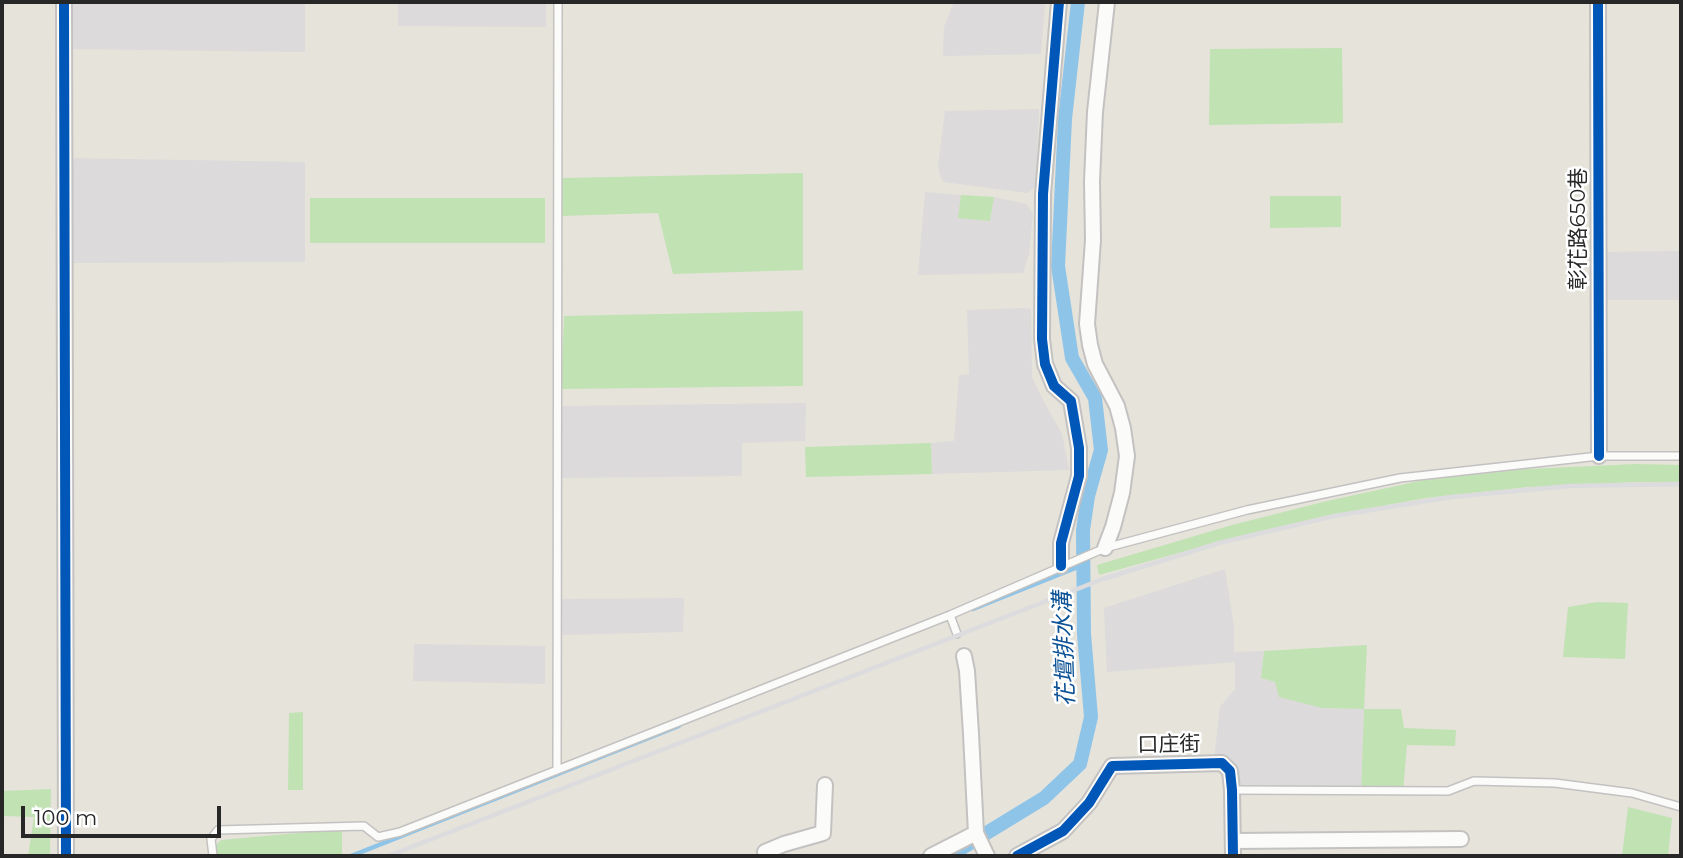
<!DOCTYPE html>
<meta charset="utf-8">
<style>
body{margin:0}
#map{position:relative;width:1683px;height:858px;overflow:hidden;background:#e6e3db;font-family:Montserrat,sans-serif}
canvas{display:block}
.frame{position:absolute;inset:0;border:4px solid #272727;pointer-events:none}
.scale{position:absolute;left:21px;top:806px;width:200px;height:32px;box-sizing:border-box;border:4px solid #272727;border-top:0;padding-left:9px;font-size:21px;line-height:24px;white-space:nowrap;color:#272727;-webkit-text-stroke:5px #fff;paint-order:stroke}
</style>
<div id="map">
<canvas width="1683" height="858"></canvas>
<div class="frame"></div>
<div class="scale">100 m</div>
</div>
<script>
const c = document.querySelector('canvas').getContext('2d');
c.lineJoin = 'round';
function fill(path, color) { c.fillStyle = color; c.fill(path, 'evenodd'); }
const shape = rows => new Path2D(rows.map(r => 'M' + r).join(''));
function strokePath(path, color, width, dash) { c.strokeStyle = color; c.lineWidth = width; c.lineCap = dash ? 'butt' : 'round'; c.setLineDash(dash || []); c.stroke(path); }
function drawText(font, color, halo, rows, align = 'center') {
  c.font = font + ' Montserrat,"Noto Sans TC",sans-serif'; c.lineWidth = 5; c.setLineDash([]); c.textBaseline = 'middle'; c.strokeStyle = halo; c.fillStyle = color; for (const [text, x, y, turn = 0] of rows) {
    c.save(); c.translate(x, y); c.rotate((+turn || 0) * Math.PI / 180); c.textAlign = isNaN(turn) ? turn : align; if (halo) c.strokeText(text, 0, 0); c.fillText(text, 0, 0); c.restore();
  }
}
const industrial = shape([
 [65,2,305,2,305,52,65,49],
 [398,2,546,2,546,27,398,26],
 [954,2,1045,2,1041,54,943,56,944,27],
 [1039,109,1036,184,1033,189,1027,193,944,182,940,176,938,166,945,111],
 [65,158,305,162,305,262,64,263],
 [925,192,961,195,959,217,990,221,994,197,1027,204,1033,214,1029,254,1023,273,918,275],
 [1681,251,1681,300,1601,300,1601,252],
 [1025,308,1031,309,1032,377,1043,400,1062,434,1069,470,932,474,931,443,954,441,959,375,969,374,967,310],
 [806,403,805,441,742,443,742,476,562,478,562,406],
 [1225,569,1234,627,1234,652,1264,651,1261,678,1275,682,1322,708,1364,709,1361,792,1235,792,1214,759,1220,707,1235,689,1235,662,1107,672,1104,608],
 [684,598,683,632,561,635,561,599],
 [414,644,545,646,545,684,413,681]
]);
const green = shape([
 [1342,48,1343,123,1209,125,1210,49],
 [803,173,803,270,673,274,658,213,561,216,562,178],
 [961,195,994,197,990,221,958,218],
 [1270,196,1341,196,1341,227,1270,228],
 [310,198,545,198,545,243,310,243],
 [803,311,803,386,561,389,564,316],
 [931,443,932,474,806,477,805,447],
 [1636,464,1681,465,1681,482,1636,482,1528,487,1426,498,1343,513,1247,534,1099,575,1097,565,1232,525,1327,501,1424,480,1527,469],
 [1597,602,1628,603,1625,659,1563,657,1568,607],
 [1367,645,1364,709,1401,709,1404,728,1456,730,1455,746,1407,745,1403,792,1361,792,1364,709,1322,708,1279,697,1275,682,1261,678,1264,651],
 [303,712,303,790,288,790,289,713],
 [51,789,50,856,28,856,34,817,2,816,2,791],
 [1628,807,1672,818,1668,856,1622,856],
 [342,829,342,856,214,856,216,845,221,840]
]);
const stream = shape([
 [973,609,1083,565],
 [351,856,679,726]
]);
const canal = shape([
 [949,856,1044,798,1080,764,1091,717,1084,634,1083,530,1088,496,1101,450,1095,398,1072,358,1058,266,1065,119,1078,2]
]);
const service = shape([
 [950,615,957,634],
 [557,769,558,2],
 [1232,790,1448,791,1474,781,1555,783,1632,793,1681,807],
 [213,856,211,839,218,830,364,826,378,837,400,832,950,615,1105,548,1247,510,1400,478,1599,456,1681,456]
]);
const minor = shape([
 [64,2,66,856],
 [1059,2,1043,194,1042,339,1045,364,1054,386,1071,401,1079,448,1079,476,1061,543,1061,566],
 [1598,2,1599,456],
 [1105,548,1113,527,1122,493,1127,456,1123,428,1117,406,1095,364,1090,345,1087,324,1093,240,1092,181,1095,112,1107,2],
 [964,656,967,671,971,734,976,833,987,856],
 [1233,841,1461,839],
 [766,856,765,852,784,844,823,833,825,785],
 [931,856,976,833],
 [1017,856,1063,831,1089,803,1112,766,1222,763,1230,771,1232,790,1233,856]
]);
const rail = shape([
 [388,856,1103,579,1219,543,1334,516,1451,497,1569,486,1681,484]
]);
const cycleway = shape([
 [64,2,66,856],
 [1059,2,1043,194,1042,339,1045,364,1054,386,1071,401,1079,448,1079,476,1061,543,1061,566],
 [1598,2,1599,456],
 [1017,856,1063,831,1089,803,1112,766,1222,763,1230,771,1232,790,1233,856]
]);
const streetNames = [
 ["彰花路650巷",1579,229,-90],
 ["口庄街",1169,745,-1]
];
const waterNames = [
 ["花壇排水溝",1065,649,-92]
];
fill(industrial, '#dcdada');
fill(green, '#c1e2b3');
strokePath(stream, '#8ec4e8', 4.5);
strokePath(canal, '#8ec4e8', 14);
strokePath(service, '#c3c2c1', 10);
strokePath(minor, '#c3c2c1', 18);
strokePath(service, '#fbfbfa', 7);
strokePath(minor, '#fbfbfa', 14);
strokePath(rail, '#dcdbdd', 4.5);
strokePath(cycleway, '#0057b8', 10);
drawText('21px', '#272727', '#fff', streetNames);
drawText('italic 23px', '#0c5295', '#fff', waterNames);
</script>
